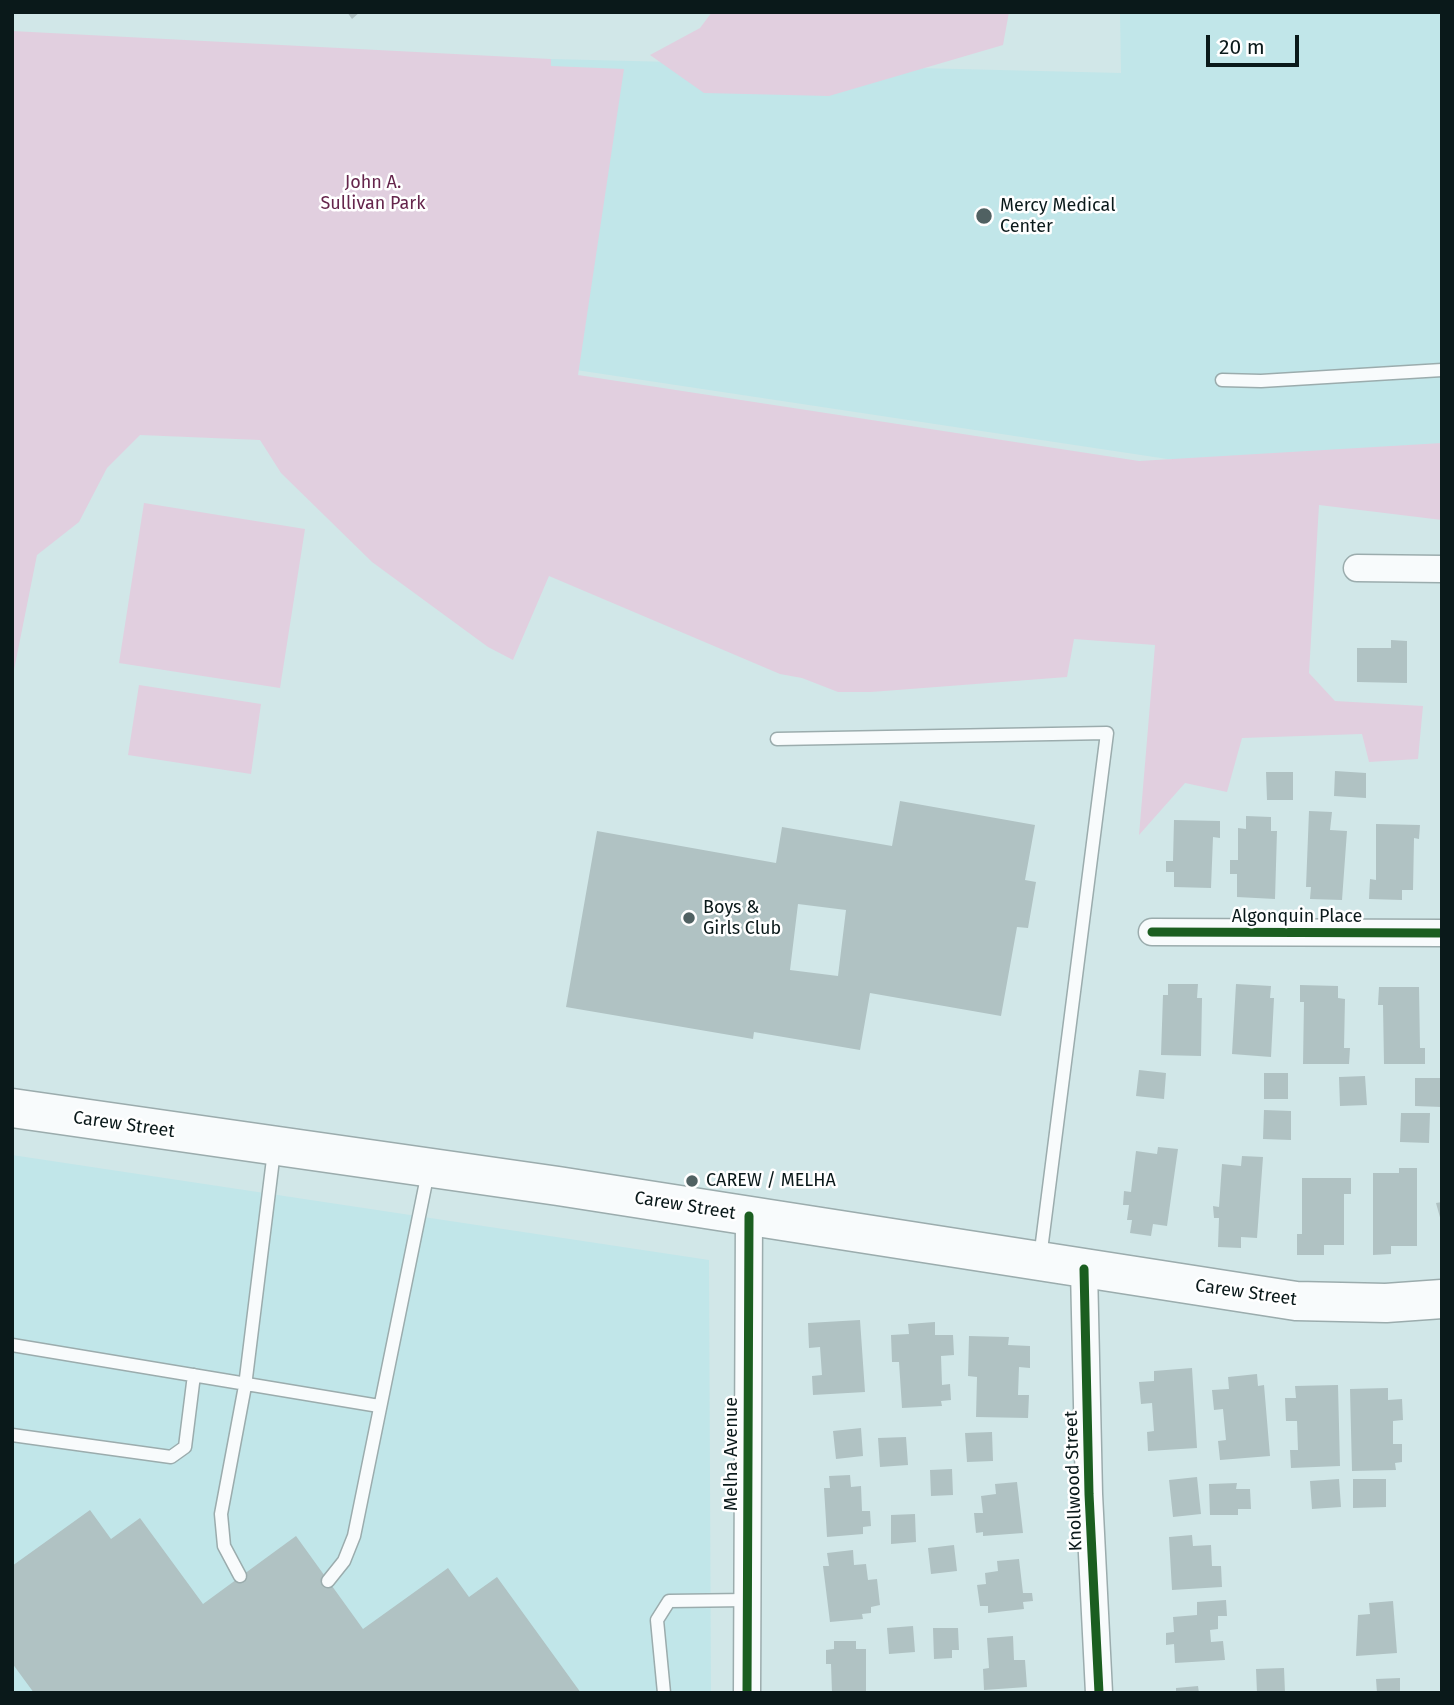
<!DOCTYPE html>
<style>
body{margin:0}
#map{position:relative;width:1454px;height:1705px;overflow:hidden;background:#d1e7e8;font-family:"Fira Sans",sans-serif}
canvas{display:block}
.frame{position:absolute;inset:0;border:14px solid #0a191a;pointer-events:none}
.scale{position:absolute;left:1206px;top:35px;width:93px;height:32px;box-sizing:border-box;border:4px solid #0a191a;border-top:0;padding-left:9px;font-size:21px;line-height:24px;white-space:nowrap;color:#0a191a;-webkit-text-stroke:5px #fff;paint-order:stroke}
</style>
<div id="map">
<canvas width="1454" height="1705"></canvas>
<div class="frame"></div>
<div class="scale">20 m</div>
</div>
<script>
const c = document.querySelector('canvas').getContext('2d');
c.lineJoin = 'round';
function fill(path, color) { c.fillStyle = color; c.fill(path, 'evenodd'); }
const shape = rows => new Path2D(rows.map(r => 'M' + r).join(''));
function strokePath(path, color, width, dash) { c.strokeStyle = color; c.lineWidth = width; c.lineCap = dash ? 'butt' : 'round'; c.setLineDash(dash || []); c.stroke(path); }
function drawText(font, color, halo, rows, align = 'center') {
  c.font = font + ' "Fira Sans",sans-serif'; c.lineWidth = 5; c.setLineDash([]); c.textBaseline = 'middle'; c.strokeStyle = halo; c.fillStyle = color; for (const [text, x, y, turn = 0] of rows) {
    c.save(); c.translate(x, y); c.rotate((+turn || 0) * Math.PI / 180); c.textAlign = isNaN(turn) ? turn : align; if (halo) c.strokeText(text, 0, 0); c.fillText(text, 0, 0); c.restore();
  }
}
const built = shape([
 [1120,12,1442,12,1442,464,1214,466,503,359,551,59,1121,73],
 [12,1155,709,1260,711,1693,12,1693]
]);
const green = shape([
 [712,12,1009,12,1003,45,829,96,704,93,650,55,700,28],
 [12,31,551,59,551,66,624,69,578,375,1139,461,1442,443,1442,520,1319,505,1309,673,1335,701,1423,706,1418,759,1369,762,1362,734,1242,738,1227,792,1185,783,1139,835,1155,645,1074,639,1067,677,871,692,838,692,802,678,780,674,549,576,513,660,488,647,372,562,281,473,260,440,140,435,107,468,79,522,37,555,12,680],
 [144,503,305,529,280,688,119,663],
 [139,685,261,704,251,774,128,755]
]);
const building = shape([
 [347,12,360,12,352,19],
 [1391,640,1407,641,1407,683,1357,682,1357,648,1391,648],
 [1335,771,1366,773,1366,798,1334,796],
 [1266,772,1293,772,1293,800,1267,800],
 [900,801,1035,825,1025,880,1036,882,1028,928,1017,927,1001,1016,870,993,860,1050,754,1032,753,1039,566,1007,597,831,776,863,782,827,892,846],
 [798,904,846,910,838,976,790,970],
 [1309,811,1332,812,1330,830,1347,831,1342,900,1310,899,1311,887,1306,887],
 [1246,816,1271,817,1271,831,1277,831,1275,899,1237,897,1237,874,1230,874,1230,860,1238,860,1238,828,1246,829],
 [1174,820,1220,821,1220,838,1213,837,1211,888,1174,887,1174,872,1166,872,1166,861,1173,861],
 [1376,824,1420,825,1419,839,1414,838,1413,890,1402,890,1402,900,1369,899,1370,879,1376,880],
 [1168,984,1198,984,1197,998,1202,998,1201,1056,1161,1055,1163,995,1168,995],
 [1236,984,1271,986,1270,998,1274,998,1271,1057,1232,1054],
 [1300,985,1338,986,1338,998,1345,999,1344,1048,1350,1048,1349,1064,1303,1064,1304,1002,1300,1002],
 [1379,987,1419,987,1420,1048,1425,1048,1425,1064,1384,1064,1383,1005,1378,1005],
 [1139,1070,1166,1073,1164,1099,1136,1096],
 [1264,1073,1288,1073,1288,1099,1264,1099],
 [1365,1076,1367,1105,1340,1106,1339,1077],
 [1415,1078,1442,1078,1442,1107,1415,1106],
 [1264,1110,1291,1111,1291,1140,1263,1139],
 [1401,1113,1430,1113,1429,1143,1400,1142],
 [1158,1147,1178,1149,1167,1226,1153,1224,1151,1236,1130,1233,1132,1220,1127,1220,1129,1205,1123,1205,1124,1191,1131,1192,1136,1151,1157,1154],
 [1242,1156,1263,1157,1257,1238,1241,1237,1241,1248,1218,1247,1219,1218,1214,1218,1213,1206,1219,1207,1222,1164,1241,1166],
 [1399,1168,1417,1168,1417,1246,1391,1246,1391,1254,1373,1255,1373,1173,1399,1173],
 [1302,1178,1351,1178,1351,1194,1344,1194,1344,1245,1324,1245,1324,1255,1297,1255,1297,1234,1302,1234],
 [1442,1202,1442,1221,1441,1221,1436,1203],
 [860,1320,865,1392,813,1395,812,1376,822,1375,820,1347,809,1348,808,1323],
 [935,1322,935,1335,953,1335,954,1355,941,1356,942,1385,950,1384,951,1400,941,1401,942,1406,902,1408,899,1362,892,1362,891,1335,909,1334,908,1324],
 [969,1336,1009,1337,1008,1345,1030,1346,1030,1368,1019,1367,1018,1395,1029,1395,1028,1418,976,1417,977,1377,968,1376],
 [1192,1368,1197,1448,1148,1451,1147,1432,1154,1431,1152,1403,1141,1404,1139,1382,1154,1381,1154,1371],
 [1257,1374,1258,1386,1264,1385,1270,1456,1220,1460,1218,1441,1226,1440,1223,1409,1214,1410,1212,1390,1229,1389,1228,1377],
 [1338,1385,1340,1466,1291,1468,1290,1450,1298,1450,1297,1421,1286,1421,1285,1398,1296,1398,1295,1386],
 [1388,1388,1388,1400,1402,1399,1403,1420,1393,1421,1393,1444,1402,1444,1402,1462,1395,1463,1396,1470,1352,1471,1350,1389],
 [861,1428,863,1456,836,1459,833,1431],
 [992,1432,993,1461,967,1462,965,1433],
 [906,1437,908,1465,880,1467,878,1438],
 [952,1469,953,1495,931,1496,930,1470],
 [850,1475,851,1487,861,1486,862,1511,870,1511,871,1526,863,1527,863,1534,827,1537,824,1488,830,1488,829,1476],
 [1197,1477,1201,1514,1173,1517,1169,1480],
 [1339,1479,1341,1507,1312,1509,1310,1481],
 [1353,1479,1386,1479,1386,1507,1353,1508],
 [1017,1482,1023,1533,983,1536,983,1532,976,1533,974,1513,983,1513,981,1496,996,1494,995,1484],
 [1237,1483,1236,1489,1250,1489,1251,1509,1238,1509,1238,1515,1210,1515,1209,1484],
 [90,1510,111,1539,140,1518,203,1604,296,1536,363,1629,448,1568,469,1597,497,1577,581,1693,34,1693,12,1663,12,1566],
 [915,1514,916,1542,891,1544,891,1515],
 [1192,1535,1193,1546,1211,1545,1212,1566,1221,1566,1222,1587,1172,1590,1169,1537],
 [954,1545,957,1571,931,1574,928,1548],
 [853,1550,854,1565,866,1564,868,1580,877,1579,880,1605,871,1607,871,1613,862,1614,863,1619,830,1622,823,1566,829,1566,827,1553],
 [1019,1559,1023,1593,1032,1593,1033,1601,1023,1602,1024,1609,988,1613,988,1606,980,1606,977,1585,986,1584,985,1573,998,1571,997,1561],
 [1226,1600,1227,1616,1218,1616,1218,1629,1210,1630,1211,1642,1223,1641,1225,1660,1175,1663,1174,1644,1166,1645,1166,1633,1174,1632,1173,1617,1197,1615,1197,1602],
 [1393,1601,1397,1653,1356,1656,1358,1615,1370,1614,1369,1603],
 [913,1626,915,1652,889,1654,887,1628],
 [933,1628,958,1628,959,1650,952,1650,952,1658,934,1659],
 [1013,1636,1014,1660,1025,1660,1027,1687,984,1690,983,1669,989,1668,987,1638],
 [834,1641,856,1641,856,1649,866,1649,866,1693,832,1693,831,1664,826,1664,826,1650,834,1649],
 [1284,1668,1285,1693,1257,1693,1256,1669],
 [1400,1678,1400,1693,1377,1693,1376,1679],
 [1198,1686,1199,1693,1176,1693,1176,1688]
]);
const lane = shape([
 [1222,380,1261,381,1442,370],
 [777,739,1107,733,1040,1258],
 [12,1345,379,1406],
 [12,1435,171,1457,185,1447,194,1375],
 [240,1576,224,1546,221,1514,245,1386,274,1151],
 [328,1581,344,1561,354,1536,428,1172],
 [664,1693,657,1620,669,1601,747,1600]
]);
const street = shape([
 [1357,568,1442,569],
 [1152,932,1442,933],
 [1084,1269,1089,1494,1099,1693],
 [747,1693,749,1216]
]);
const primary = shape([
 [12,1108,558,1186,1296,1301,1386,1303,1442,1299]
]);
const cycleway = shape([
 [1152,932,1442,933],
 [1084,1269,1089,1494,1099,1693],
 [747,1693,749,1216]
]);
const markers = [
 [984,216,9,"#506162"],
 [689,918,7,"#506162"],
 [692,1181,7,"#506162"]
];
const parkNames = [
 ["John A.",373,183],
 ["Sullivan Park",373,204]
];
const poiNames = [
 ["Mercy Medical",1000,206],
 ["Center",1000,227],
 ["Boys &",703,908],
 ["Girls Club",703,929],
 ["CAREW / MELHA",706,1181]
];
const streetNames = [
 ["Algonquin Place",1297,917],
 ["Carew Street",124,1125,8],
 ["Carew Street",685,1206,9],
 ["Carew Street",1246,1293,8],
 ["Melha Avenue",732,1454,-90],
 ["Knollwood Street",1074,1481,-92]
];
fill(built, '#c1e6e9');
fill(green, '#e1cfdf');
fill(building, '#b0c2c3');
strokePath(lane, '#9bacad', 15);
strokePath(street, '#9bacad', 29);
strokePath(primary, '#9bacad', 41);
strokePath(lane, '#f8fbfc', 12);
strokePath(street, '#f8fbfc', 26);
strokePath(primary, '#f8fbfc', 38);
strokePath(cycleway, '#1b5e20', 9);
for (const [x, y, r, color] of markers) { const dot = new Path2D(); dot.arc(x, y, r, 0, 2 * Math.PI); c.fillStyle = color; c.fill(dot); strokePath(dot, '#fff', 2.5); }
drawText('18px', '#65254c', '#fff', parkNames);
drawText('18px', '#0a191a', '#fff', poiNames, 'left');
drawText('18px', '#0a191a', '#fff', streetNames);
</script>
